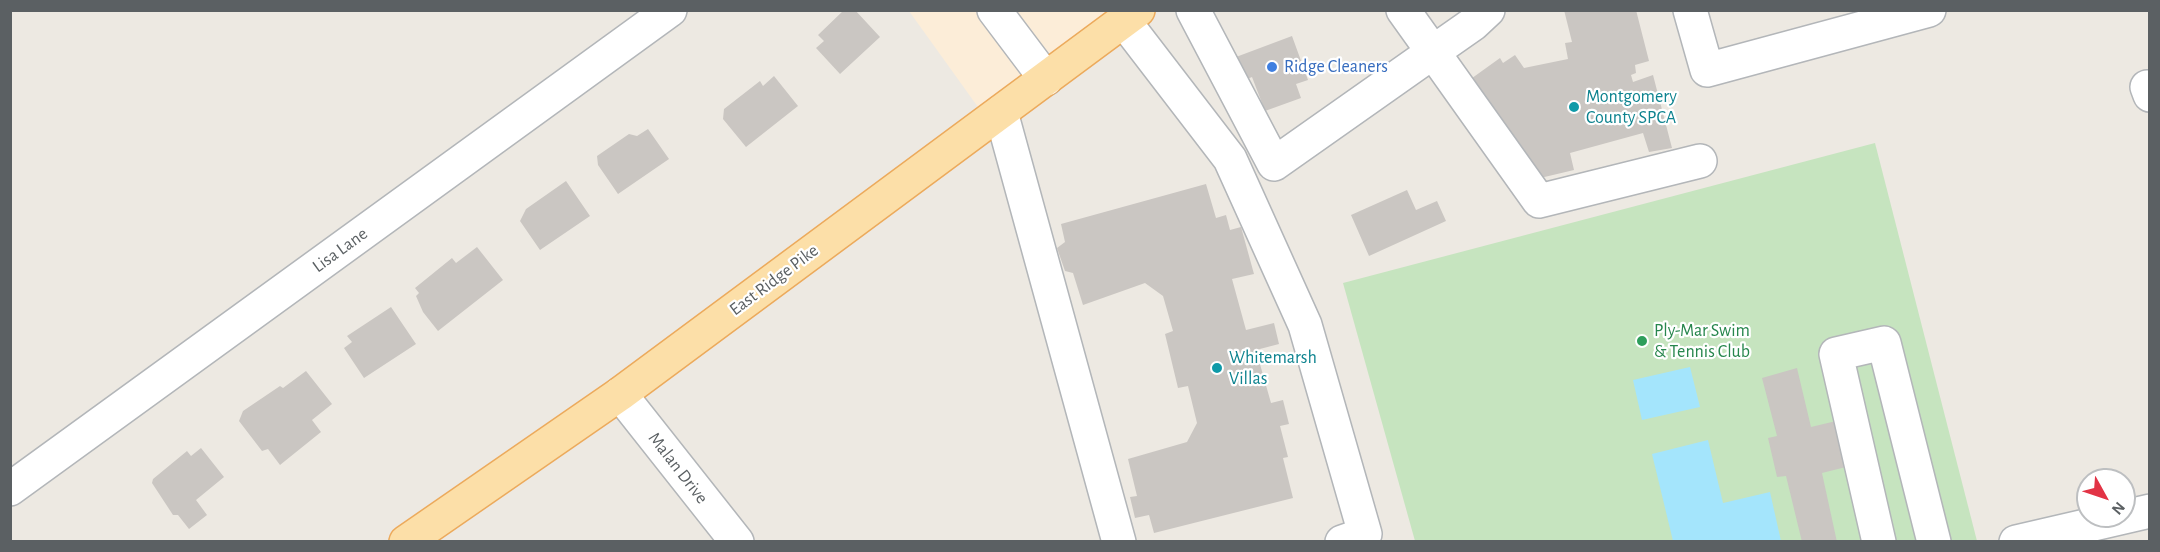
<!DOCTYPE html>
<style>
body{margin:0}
#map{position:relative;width:2160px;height:552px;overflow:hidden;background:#ede9e2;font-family:"Alegreya Sans",sans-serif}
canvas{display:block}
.frame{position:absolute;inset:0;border:12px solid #5b6063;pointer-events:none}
.north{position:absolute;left:2076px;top:468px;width:60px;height:60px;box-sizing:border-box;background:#fff;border:2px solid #bdbfc1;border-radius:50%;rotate:130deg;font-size:16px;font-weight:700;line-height:24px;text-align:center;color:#5b6063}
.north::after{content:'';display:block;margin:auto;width:21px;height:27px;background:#e23345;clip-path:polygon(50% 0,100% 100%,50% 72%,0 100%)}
</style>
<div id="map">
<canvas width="2160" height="552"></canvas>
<div class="frame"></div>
<div class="north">N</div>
</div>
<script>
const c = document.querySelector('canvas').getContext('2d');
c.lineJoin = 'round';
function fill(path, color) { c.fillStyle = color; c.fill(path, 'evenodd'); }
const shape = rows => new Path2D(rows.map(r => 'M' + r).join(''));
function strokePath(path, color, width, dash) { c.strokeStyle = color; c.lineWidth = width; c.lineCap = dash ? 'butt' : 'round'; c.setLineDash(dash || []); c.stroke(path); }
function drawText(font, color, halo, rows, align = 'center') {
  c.font = font + ' "Alegreya Sans",sans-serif'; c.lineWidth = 4.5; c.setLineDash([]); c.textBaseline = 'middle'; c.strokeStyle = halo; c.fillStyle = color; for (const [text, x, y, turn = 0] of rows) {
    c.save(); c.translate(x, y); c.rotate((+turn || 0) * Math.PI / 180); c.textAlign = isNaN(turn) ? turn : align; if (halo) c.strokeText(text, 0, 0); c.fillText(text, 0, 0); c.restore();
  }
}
const commercial = shape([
 [909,11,1138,11,988,121]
]);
const green = shape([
 [1875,143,1977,541,1415,541,1343,283]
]);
const water = shape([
 [1690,367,1700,407,1642,420,1633,380],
 [1708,440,1723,503,1770,492,1781,541,1673,541,1652,454]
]);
const building = shape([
 [844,10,855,10,880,37,840,74,816,48,824,41,818,35],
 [1564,10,1636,10,1649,61,1635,65,1636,73,1631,75,1633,82,1653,75,1672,148,1649,152,1643,133,1570,153,1574,170,1536,179,1468,81,1500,58,1503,63,1515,55,1524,68,1568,59,1565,43,1572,42],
 [1292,36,1308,80,1296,84,1301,98,1265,111,1252,77,1245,80,1236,57],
 [774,76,798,106,746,147,723,119,724,109,760,81,763,86],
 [648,129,669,159,618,194,598,165,597,156,629,134,637,136],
 [566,181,590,216,540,250,520,221,526,209],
 [1206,184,1216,218,1226,215,1230,230,1241,227,1254,274,1232,279,1246,330,1274,323,1279,344,1256,350,1271,403,1283,400,1289,424,1280,426,1288,457,1283,458,1293,498,1154,533,1149,515,1135,518,1130,497,1137,496,1128,459,1187,442,1197,423,1188,386,1178,388,1165,334,1173,331,1163,296,1145,283,1083,305,1073,273,1065,271,1057,248,1065,242,1061,224],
 [1407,190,1416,210,1437,201,1446,221,1369,256,1351,215],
 [477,247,503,280,438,331,423,312,416,296,419,293,415,288,452,258,456,263],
 [391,307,416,344,364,378,344,348,352,342,347,336],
 [1797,368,1811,427,1836,421,1846,467,1822,473,1837,542,1802,542,1786,476,1777,477,1768,438,1777,436,1762,378],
 [306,371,332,404,312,420,321,432,280,465,268,449,262,451,239,421,243,411,280,386,283,388],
 [201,448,224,477,196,500,207,515,189,529,178,515,173,515,152,483,153,479,187,451,191,456]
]);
const minor = shape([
 [994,10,1046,79],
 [1193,10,1274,164,1433,52,1539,201,1700,161],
 [1403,10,1433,52,1473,24,1488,10],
 [1690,10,1707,70,1929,10],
 [1124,21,1230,159,1305,325,1365,534,1342,542],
 [2147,87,2150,95],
 [1001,112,1119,542],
 [620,394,737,542],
 [10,489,670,10],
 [1879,542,1836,354,1884,343,1934,542],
 [2016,542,2150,511]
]);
const major = shape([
 [406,542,620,394,1138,10]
]);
const markers = [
 [1272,67,6,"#3f7fe0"],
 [1574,107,6,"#0f9aa8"],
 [1642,341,6,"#2e9e5b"],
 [1217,368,6,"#0f9aa8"]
];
const shopNames = [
 ["Ridge Cleaners",1284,67]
];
const cultureNames = [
 ["Montgomery",1586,97],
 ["County SPCA",1586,118],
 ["Whitemarsh",1229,358],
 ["Villas",1229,379]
];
const streetNames = [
 ["Lisa Lane",340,250,-36],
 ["East Ridge Pike",774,280,-37],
 ["Malan Drive",678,468,52]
];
const leisureNames = [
 ["Ply-Mar Swim",1654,331],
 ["& Tennis Club",1654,352]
];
fill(commercial, '#fcedd8');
fill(green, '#c6e4bf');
fill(water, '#a4e5fc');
fill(building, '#cac6c2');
strokePath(minor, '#b3b6b9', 36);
strokePath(major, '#ecaa5c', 36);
strokePath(minor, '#fff', 33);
strokePath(major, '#fcdfa8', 33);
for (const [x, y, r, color] of markers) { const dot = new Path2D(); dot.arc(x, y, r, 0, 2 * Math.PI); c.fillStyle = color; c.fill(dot); strokePath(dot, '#fff', 2); }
drawText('18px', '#366cbe', '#fff', shopNames, 'left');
drawText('18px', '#0d838f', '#fff', cultureNames, 'left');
drawText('18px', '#5b6063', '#fff', streetNames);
drawText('18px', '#27864d', '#fff', leisureNames, 'left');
</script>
